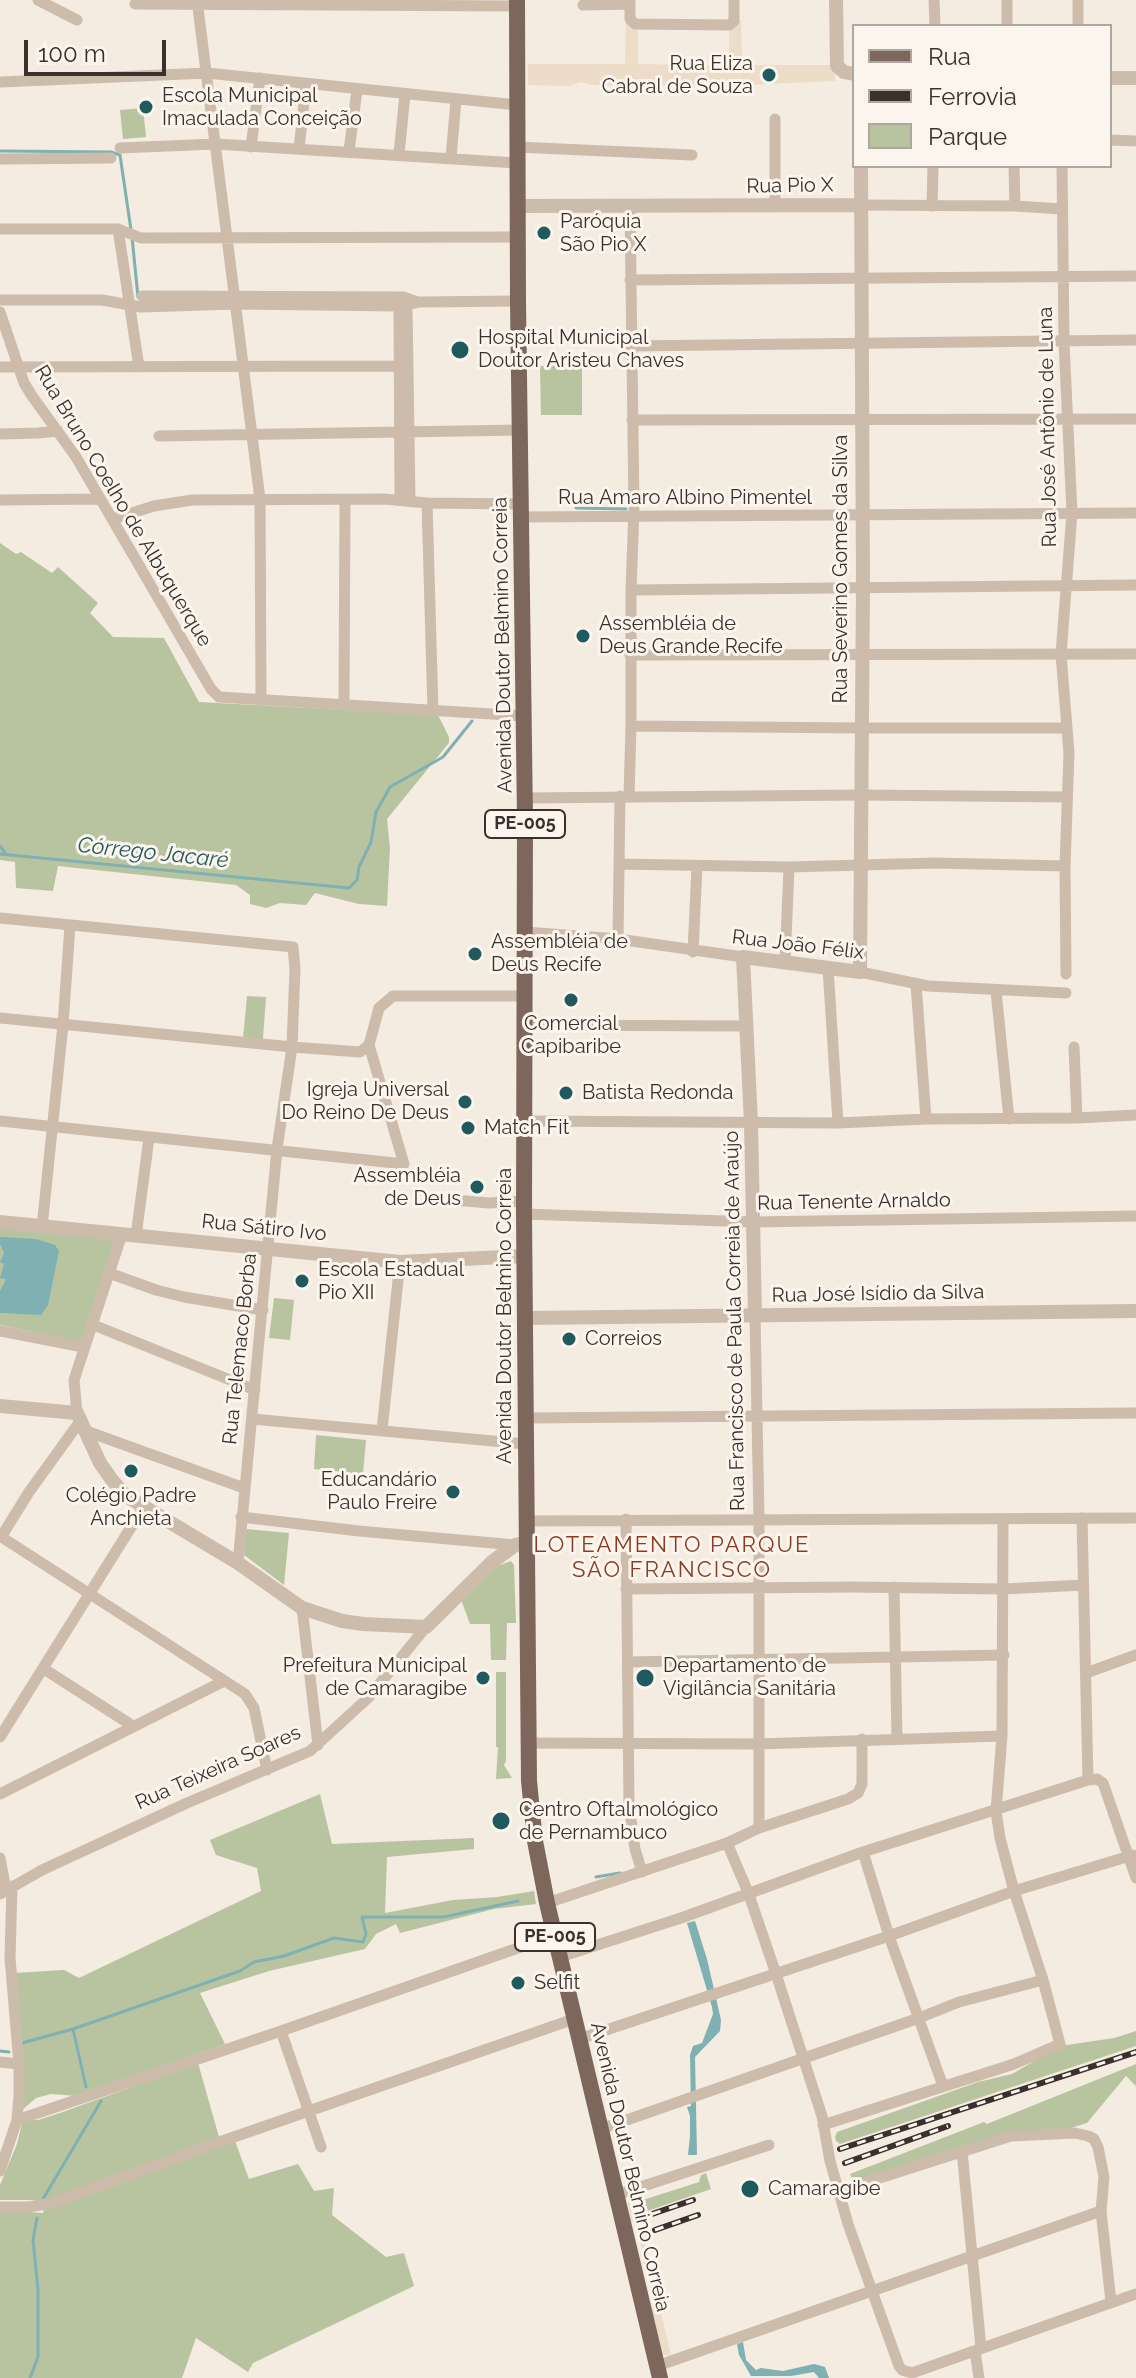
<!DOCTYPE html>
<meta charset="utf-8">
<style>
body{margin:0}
#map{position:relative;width:1136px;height:2378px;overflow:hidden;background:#f4ebe1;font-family:Raleway,sans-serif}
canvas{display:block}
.legend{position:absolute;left:852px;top:24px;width:260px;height:144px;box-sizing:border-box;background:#fbf5ee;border:2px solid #aea6a0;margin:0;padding:10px 14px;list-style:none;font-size:24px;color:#3b302b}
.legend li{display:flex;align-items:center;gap:16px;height:40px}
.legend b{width:40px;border:2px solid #aea6a0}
.scale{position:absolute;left:24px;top:40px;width:142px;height:36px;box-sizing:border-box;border:4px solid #3b302b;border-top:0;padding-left:10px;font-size:24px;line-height:28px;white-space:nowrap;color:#3b302b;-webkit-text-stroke:6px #fbf5ee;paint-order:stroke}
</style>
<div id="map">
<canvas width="1136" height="2378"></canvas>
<ul class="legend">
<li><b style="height:10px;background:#7d675c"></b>Rua</li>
<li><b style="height:10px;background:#3b302b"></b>Ferrovia</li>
<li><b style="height:22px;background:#b8c4a0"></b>Parque</li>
</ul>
<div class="scale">100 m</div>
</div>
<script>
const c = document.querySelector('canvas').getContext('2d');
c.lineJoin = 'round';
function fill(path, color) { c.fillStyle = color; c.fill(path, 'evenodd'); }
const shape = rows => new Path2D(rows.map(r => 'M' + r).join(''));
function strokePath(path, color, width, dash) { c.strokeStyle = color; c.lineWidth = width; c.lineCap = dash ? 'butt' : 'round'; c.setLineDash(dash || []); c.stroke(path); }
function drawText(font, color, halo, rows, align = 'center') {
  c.font = font + ' Raleway,sans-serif'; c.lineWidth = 6; c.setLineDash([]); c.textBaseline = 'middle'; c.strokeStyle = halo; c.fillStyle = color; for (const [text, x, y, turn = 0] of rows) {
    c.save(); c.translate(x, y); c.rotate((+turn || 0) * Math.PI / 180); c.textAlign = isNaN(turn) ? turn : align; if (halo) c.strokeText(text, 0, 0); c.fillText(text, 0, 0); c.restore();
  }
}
const green = shape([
 [143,108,146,137,123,139,120,110],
 [540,366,582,366,582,415,541,415],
 [0,543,16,554,21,552,52,573,58,567,98,603,90,613,113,637,164,638,199,702,438,715,449,737,449,743,387,819,390,848,387,906,359,904,315,893,306,905,280,903,266,908,250,904,250,895,236,885,58,866,53,891,16,888,15,862,0,860],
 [247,996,266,997,263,1039,243,1038],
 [0,1225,116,1237,81,1342,0,1325],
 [274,1298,294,1300,290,1340,269,1338],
 [316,1435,366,1440,363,1474,314,1469],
 [246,1529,289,1533,284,1585,244,1555],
 [511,1561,514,1565,516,1623,507,1623,506,1660,491,1660,490,1624,470,1624,460,1597,474,1583,500,1565],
 [496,1672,506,1672,506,1761,504,1765,512,1778,496,1779,498,1747,496,1747],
 [320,1794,332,1844,474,1838,474,1849,387,1857,385,1913,453,1900,497,1897,534,1891,536,1904,494,1909,400,1933,396,1924,376,1934,365,1949,269,1971,200,1993,225,2044,77,2096,51,2094,36,2098,21,2111,14,1973,64,1970,79,1978,261,1891,257,1868,216,1855,210,1840],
 [1136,2031,1136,2046,840,2144,836,2141,835,2137,837,2132,978,2082,1012,2074,1060,2046,1114,2038],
 [198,2063,219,2137,50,2200,0,2200,0,2185,17,2144,22,2123,27,2120,38,2120,60,2113],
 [1136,2064,1136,2086,1126,2076,1087,2123,1064,2130,1031,2132,853,2181,850,2174,984,2122,987,2124],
 [235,2141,249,2179,298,2164,314,2191,334,2188,332,2215,386,2257,404,2253,414,2286,253,2363,248,2372,196,2338,182,2378,0,2378,0,2210,43,2213,44,2209],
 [706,2173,711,2189,639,2214,643,2200,699,2182,701,2175]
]);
const plaza = shape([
 [626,19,638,25,638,64,729,66,729,25,734,21,741,20,742,65,835,65,835,81,725,86,591,85,581,82,569,86,528,85,528,64,625,64],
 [631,2193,635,2203,643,2200,639,2216,671,2356,662,2354,651,2308,653,2300,645,2264,640,2256,642,2250,636,2224,631,2220,628,2204]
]);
const water = shape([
 [0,1237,36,1239,55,1245,59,1251,48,1305,41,1315,0,1313,0,1291,6,1279,0,1278,4,1264,0,1262,4,1253,0,1244],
 [695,1921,707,1959,721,2020,720,2031,695,2057,697,2155,688,2155,690,2136,690,2116,687,2107,691,2106,690,2055,693,2046,702,2043,713,2014,712,2007,687,1923],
 [743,2342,746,2360,756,2370,761,2368,783,2371,814,2364,825,2367,829,2378,819,2378,814,2372,791,2376,751,2376,739,2355,737,2344]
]);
const stream = shape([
 [0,151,111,152,120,155,131,230],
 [132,237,138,297],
 [576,508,626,509],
 [0,846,6,854],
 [0,854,349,888,357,880,359,867,371,842,376,812,390,787,443,757,472,721],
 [596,1877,620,1873],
 [73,2029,86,2087],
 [22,2043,73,2029,240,1971,254,1962,284,1956,334,1938,363,1942,366,1934,362,1917,444,1917,518,1901],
 [0,2051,9,2052],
 [43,2199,101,2101],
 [30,2378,38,2357,38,2290,33,2240,37,2218]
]);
const minor = shape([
 [38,0,77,20],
 [197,0,260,499,261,701],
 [630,0,630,19,635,24,729,25,734,21,734,0],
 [934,0,935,26],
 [135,4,517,6],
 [583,5,630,4],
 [1007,26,1007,0],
 [1078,26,1078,0],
 [0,82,207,73,517,105],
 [775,119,775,206],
 [1110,140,1136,141],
 [251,147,260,78],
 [517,147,692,155],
 [120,148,216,144,517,163],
 [299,149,306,84],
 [349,151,357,90],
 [399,154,405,94],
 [451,158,456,100],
 [0,159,111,158],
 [1014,166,1015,206],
 [1062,166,1064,342,1072,513,1061,654,1069,753,1065,866,1066,974],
 [860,205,1015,206,1062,209],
 [932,206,933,166],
 [0,229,118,229,141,238,518,237],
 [118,229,139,367],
 [630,280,1136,276],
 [142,296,403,297,418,302],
 [0,300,102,300,141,307,236,304,399,306,419,302,518,301],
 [405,301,407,306,410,501],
 [0,312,24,383,32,396,76,457,211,689,219,697,524,716],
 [630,346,1136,340],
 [0,367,399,366],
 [632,420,1136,419],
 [0,434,38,433,58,431],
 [159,436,521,430],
 [0,500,99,499],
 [400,500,399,306,402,301],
 [427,503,433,711],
 [522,517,1136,513],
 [113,519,154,506,192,500,384,499,427,503,522,504],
 [631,590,1136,585],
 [630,655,1136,654],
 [344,705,345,500],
 [631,726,862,728,1067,728],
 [629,796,631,726,631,590,634,509,630,205],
 [525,798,860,795,1067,797],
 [619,864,789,867,935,863,1065,866],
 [0,918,293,947,295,969,292,1047,277,1149,238,1563],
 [525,932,618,939,743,957],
 [618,939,620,796],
 [693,952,697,866],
 [785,963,789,867],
 [828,968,838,1123],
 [860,972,928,986,1066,993],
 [916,984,926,1119],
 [996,991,1009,1119],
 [0,1018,292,1047,360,1052,369,1045,379,1008,393,996,525,996],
 [525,1025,747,1026],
 [1074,1047,1077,1118],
 [0,1121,404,1164,369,1045],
 [525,1121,838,1123,926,1119,1077,1118,1136,1115],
 [455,1200,489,1203,524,1201],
 [524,1214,753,1222,1136,1216],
 [42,1227,63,1025,70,925],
 [136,1236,149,1138],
 [109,1273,156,1290,184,1297,263,1310],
 [755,1315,759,1518,759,1828],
 [91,1324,255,1390],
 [0,1331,83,1347],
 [77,1413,74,1380,122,1234],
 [526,1418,1136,1413],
 [252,1419,526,1444],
 [382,1430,400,1262],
 [86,1431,244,1488],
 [241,1517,359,1531,515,1545],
 [1082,1518,1088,1780],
 [626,1519,629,1805,635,1849,642,1872],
 [527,1521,1136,1518],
 [0,1536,245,1694,254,1708,267,1770],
 [1,1537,29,1492,81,1420],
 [894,1587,897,1738],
 [626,1589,852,1587,1003,1589,1084,1585],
 [302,1608,318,1745],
 [628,1662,1004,1655],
 [44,1669,133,1726],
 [1086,1673,1136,1655],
 [0,1737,143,1508],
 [528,1743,758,1744,1002,1736],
 [0,1794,224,1681],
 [727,1843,748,1892,776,1974,822,2116,830,2161,848,2224,899,2366,902,2370,912,2373,1136,2294],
 [863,1852,889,1936,943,2086],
 [0,1858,6,1890],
 [0,1894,42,1870,187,1803,310,1751,368,1698,426,1627],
 [547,1903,727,1843,759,1828,848,1799,858,1793,862,1784,862,1739],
 [560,1957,681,1918,863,1852,1088,1780,1097,1779,1103,1783,1136,1878],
 [281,2031,321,2147],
 [579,2039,889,1936,1014,1891,1133,1855],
 [0,2062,19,2064],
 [17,2120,281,2031,555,1935],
 [823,2125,1014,2064,1060,2044,1043,1980,1014,1891,1000,1838,996,1811,1002,1736,1003,1519],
 [601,2129,919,2018,959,2002,1043,1980],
 [962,2151,981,2348],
 [0,2171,17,2120,19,2096,19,2064,10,1958,12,1886],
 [839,2191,1011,2136,1075,2133,1088,2136,1094,2139,1098,2147,1104,2177,1101,2211,1111,2302],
 [616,2195,769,2145],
 [0,2207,28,2207,53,2203,208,2146,574,2019],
 [975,2351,979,2378],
 [657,2366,1101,2211]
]);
const tertiary = shape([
 [836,0,837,66,844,72,854,74],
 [1110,78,1136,78],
 [518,206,860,205],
 [0,1222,400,1262,525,1256],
 [755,1315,751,1123,743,957,860,972,863,587,861,166],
 [525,1318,1136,1311],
 [0,1406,77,1413,100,1463,112,1480,126,1496,238,1563,302,1608,342,1621,363,1624,426,1627,492,1562,515,1545,527,1543]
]);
const primary = shape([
 [517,0,518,301,525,818,524,1214,529,1781,535,1841,547,1903,660,2378]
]);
const rail = shape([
 [840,2149,1136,2052],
 [845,2163,948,2126],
 [652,2214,693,2200],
 [655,2230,698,2215]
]);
const markers = [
 [769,75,8,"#1f5a5e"],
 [146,107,8,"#1f5a5e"],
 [544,233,8,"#1f5a5e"],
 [460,350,10,"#1f5a5e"],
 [583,636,8,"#1f5a5e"],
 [475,954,8,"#1f5a5e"],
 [571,1000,8,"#1f5a5e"],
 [566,1093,8,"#1f5a5e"],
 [465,1102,8,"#1f5a5e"],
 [468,1128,8,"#1f5a5e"],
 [477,1187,8,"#1f5a5e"],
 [302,1281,8,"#1f5a5e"],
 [569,1339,8,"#1f5a5e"],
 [131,1471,8,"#1f5a5e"],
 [453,1492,8,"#1f5a5e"],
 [483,1678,8,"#1f5a5e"],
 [645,1678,10,"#1f5a5e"],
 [501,1821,10,"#1f5a5e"],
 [518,1983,8,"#1f5a5e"],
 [750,2189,10,"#1f5a5e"]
];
const shields = [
 [525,824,80],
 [555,1937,80]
];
const shieldNames = [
 ["PE-005",525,824],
 ["PE-005",555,1937]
];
const poiNames = [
 ["Rua Eliza",753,64,"right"],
 ["Cabral de Souza",753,87,"right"],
 ["Escola Municipal",162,96],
 ["Imaculada Conceição",162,119],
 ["Paróquia",560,222],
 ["São Pio X",560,245],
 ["Hospital Municipal",478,338],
 ["Doutor Aristeu Chaves",478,361],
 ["Assembléia de",599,624],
 ["Deus Grande Recife",599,647],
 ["Assembléia de",491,942],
 ["Deus Recife",491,965],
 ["Comercial",571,1024,"center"],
 ["Capibaribe",571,1047,"center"],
 ["Igreja Universal",449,1090,"right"],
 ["Do Reino De Deus",449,1113,"right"],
 ["Batista Redonda",582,1093],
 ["Match Fit",484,1128],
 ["Assembléia",461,1176,"right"],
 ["de Deus",461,1199,"right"],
 ["Escola Estadual",318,1270],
 ["Pio XII",318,1293],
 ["Correios",585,1339],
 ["Educandário",437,1480,"right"],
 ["Paulo Freire",437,1503,"right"],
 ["Colégio Padre",131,1496,"center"],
 ["Anchieta",131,1519,"center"],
 ["Prefeitura Municipal",467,1666,"right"],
 ["de Camaragibe",467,1689,"right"],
 ["Departamento de",663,1666],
 ["Vigilância Sanitária",663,1689],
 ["Centro Oftalmológico",519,1810],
 ["de Pernambuco",519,1833],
 ["Selfit",534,1983],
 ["Camaragibe",768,2189]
];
const streetNames = [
 ["Rua Pio X",790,186,-1],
 ["Rua José Antônio de Luna",1048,427,-91],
 ["Rua Amaro Albino Pimentel",685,498],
 ["Rua Bruno Coelho de Albuquerque",123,506,59],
 ["Rua Severino Gomes da Silva",841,569,-90],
 ["Avenida Doutor Belmino Correia",503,645,-91],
 ["Rua João Félix",798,945,7],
 ["Rua Tenente Arnaldo",854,1202,-1],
 ["Rua Sátiro Ivo",264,1228,6],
 ["Rua José Isídio da Silva",878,1294,-1],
 ["Avenida Doutor Belmino Correia",505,1316,-90],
 ["Rua Francisco de Paula Correia de Araújo",735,1321,-91],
 ["Rua Telemaco Borba",240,1349,-84],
 ["Rua Teixeira Soares",218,1768,-24],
 ["Avenida Doutor Belmino Correia",630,2167,77]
];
const waterNames = [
 ["Córrego Jacaré",153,853,6]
];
const neighbourhoodNames = [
 ["LOTEAMENTO PARQUE",672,1545],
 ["SÃO FRANCISCO",672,1570]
];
fill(green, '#b8c4a0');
fill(plaza, '#ecdcc8');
fill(water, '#7fb0b2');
strokePath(stream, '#7fb0b2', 3);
strokePath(minor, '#cdbbac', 11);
strokePath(tertiary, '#cdbbac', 14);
strokePath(primary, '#7d675c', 16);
strokePath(rail, '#3b302b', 6);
strokePath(rail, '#fbf5ee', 3, [9]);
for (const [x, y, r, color] of markers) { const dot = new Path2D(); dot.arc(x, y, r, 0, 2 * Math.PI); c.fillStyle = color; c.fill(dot); strokePath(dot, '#fbf5ee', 3); }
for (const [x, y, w] of shields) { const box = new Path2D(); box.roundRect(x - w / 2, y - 14, w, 28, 6); c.fillStyle = '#fbf5ee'; c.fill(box); strokePath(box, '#3b302b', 2); }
drawText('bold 18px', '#3b302b', null, shieldNames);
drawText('20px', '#3b302b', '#fbf5ee', poiNames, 'left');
drawText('20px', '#3b302b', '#fbf5ee', streetNames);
drawText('italic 22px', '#1f5a5e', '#fbf5ee', waterNames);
c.letterSpacing = '2px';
drawText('22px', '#8c3b22', '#fbf5ee', neighbourhoodNames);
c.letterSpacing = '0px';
</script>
